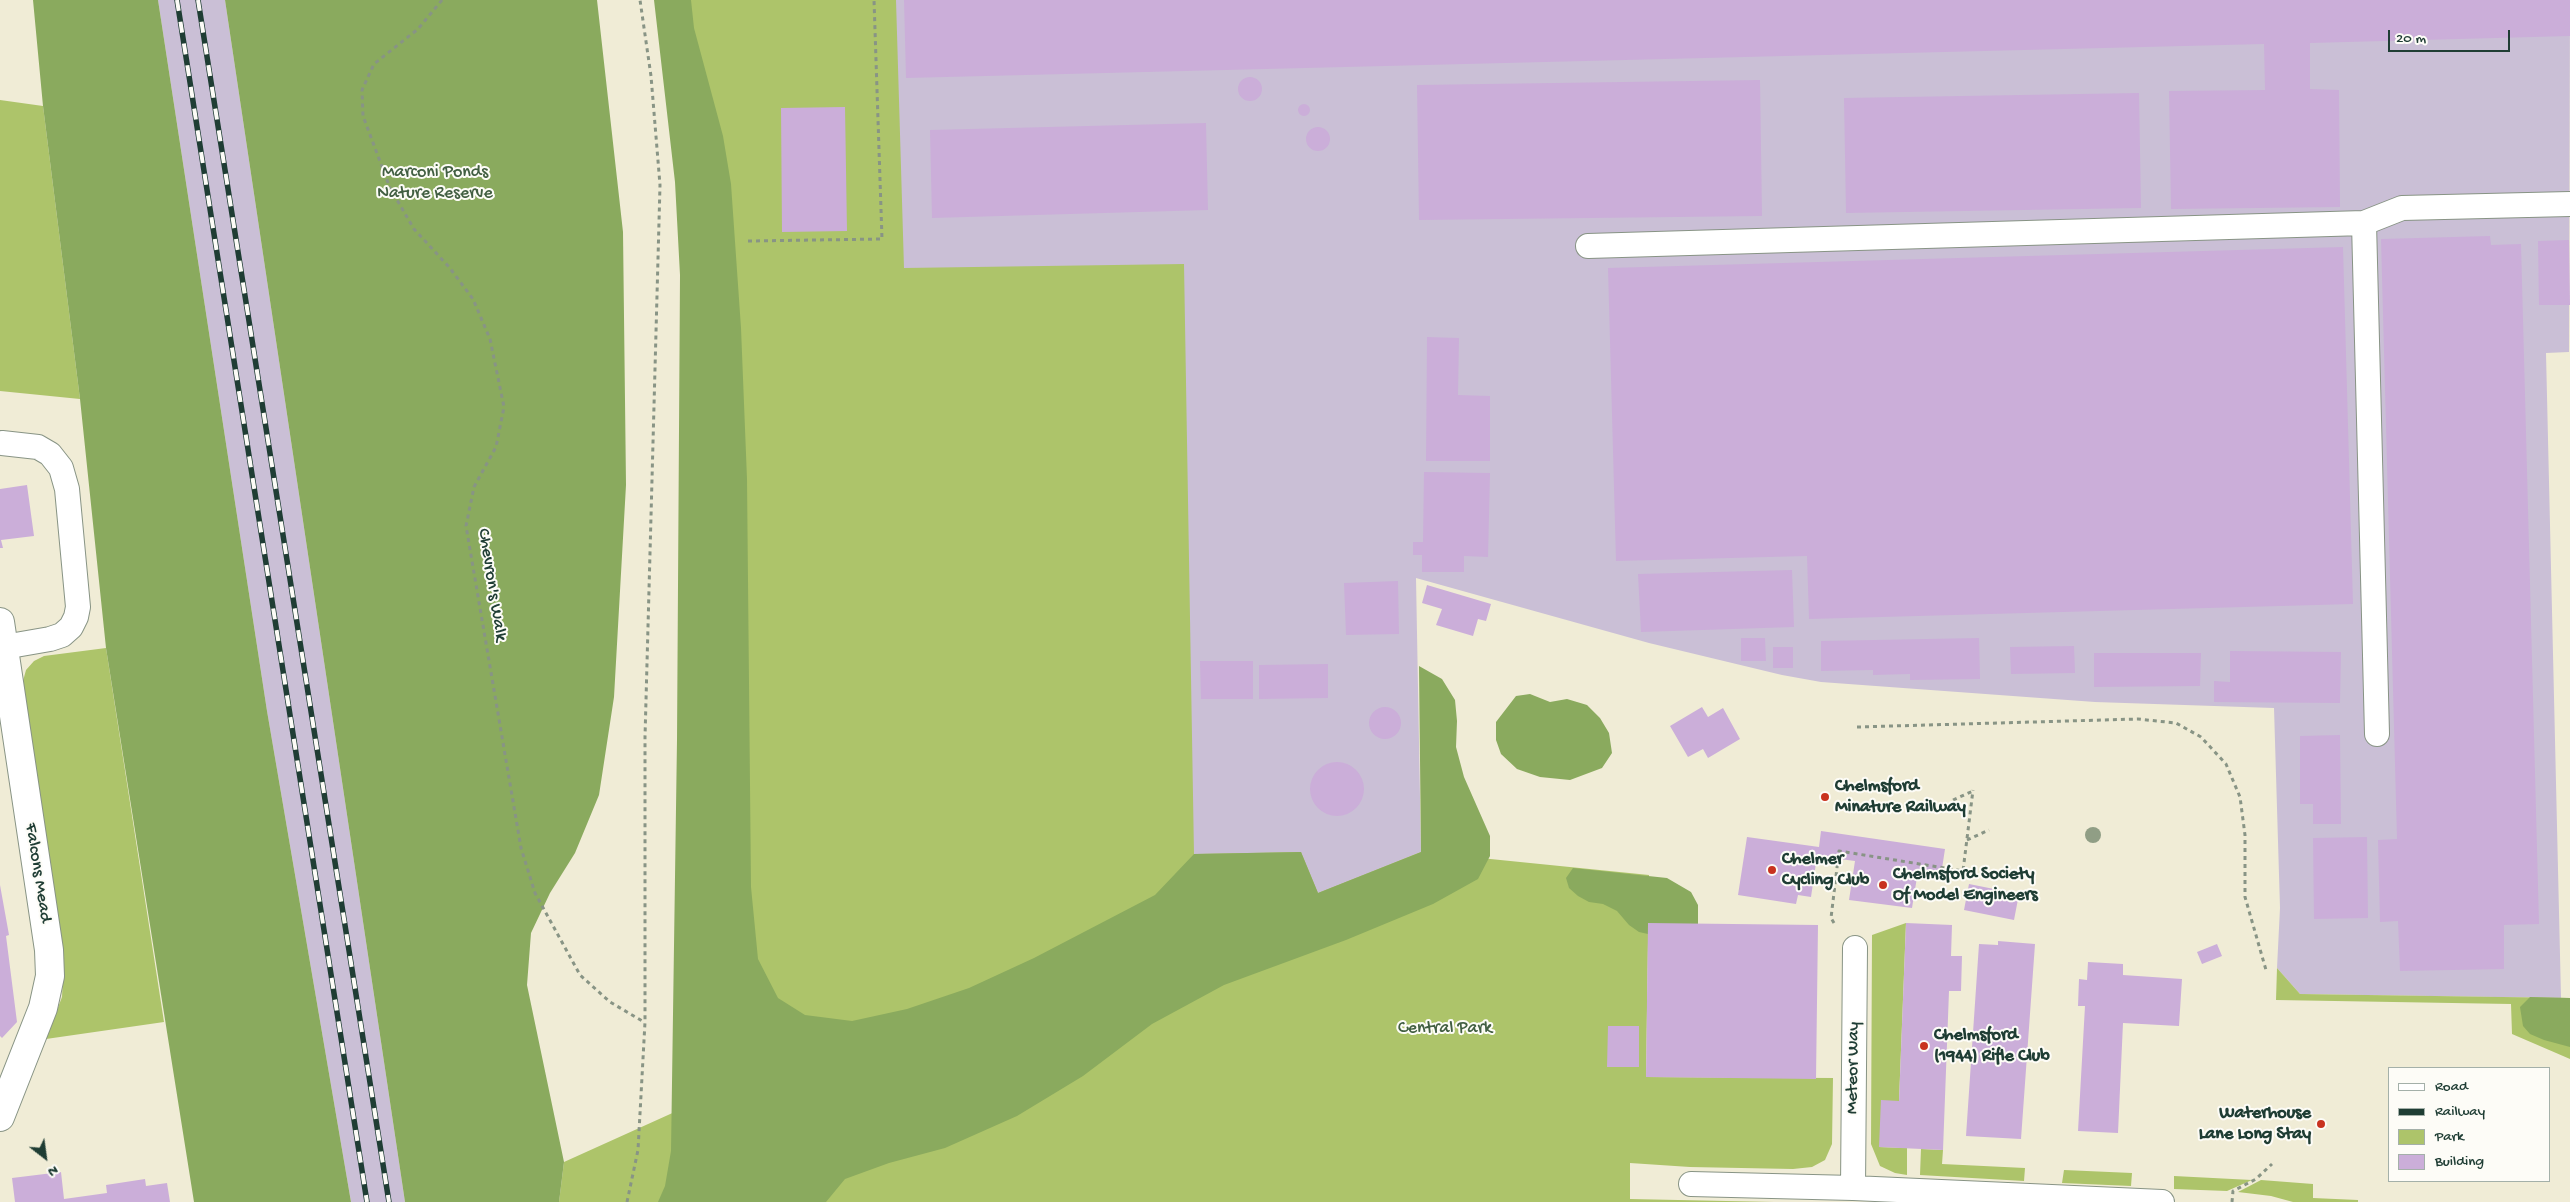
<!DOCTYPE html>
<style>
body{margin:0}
#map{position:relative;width:2570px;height:1202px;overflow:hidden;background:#f0ecd6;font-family:"Gochi Hand",sans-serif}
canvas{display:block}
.legend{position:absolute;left:2388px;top:1067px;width:162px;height:115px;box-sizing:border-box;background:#fdfcf7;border:1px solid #a4b0a9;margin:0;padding:6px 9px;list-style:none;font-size:15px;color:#1f3d34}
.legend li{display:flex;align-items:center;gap:10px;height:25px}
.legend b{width:25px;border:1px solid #a4b0a9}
.north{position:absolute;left:20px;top:1132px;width:50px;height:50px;-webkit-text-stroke:4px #fdfcf7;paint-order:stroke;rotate:150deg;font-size:14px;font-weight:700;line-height:20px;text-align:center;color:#1f3d34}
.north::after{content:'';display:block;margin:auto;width:18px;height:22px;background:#1f3d34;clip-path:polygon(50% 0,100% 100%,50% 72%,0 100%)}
.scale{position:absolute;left:2388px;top:30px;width:122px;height:22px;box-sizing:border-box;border:2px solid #1f3d34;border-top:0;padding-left:6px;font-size:15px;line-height:18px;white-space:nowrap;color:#1f3d34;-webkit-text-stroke:4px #fdfcf7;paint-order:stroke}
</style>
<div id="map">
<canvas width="2570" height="1202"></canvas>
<ul class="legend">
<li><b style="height:6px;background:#fff"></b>Road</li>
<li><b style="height:6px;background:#1f3d34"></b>Railway</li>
<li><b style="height:14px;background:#adc46a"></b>Park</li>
<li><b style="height:14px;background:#cbaed9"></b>Building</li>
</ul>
<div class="north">N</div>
<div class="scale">20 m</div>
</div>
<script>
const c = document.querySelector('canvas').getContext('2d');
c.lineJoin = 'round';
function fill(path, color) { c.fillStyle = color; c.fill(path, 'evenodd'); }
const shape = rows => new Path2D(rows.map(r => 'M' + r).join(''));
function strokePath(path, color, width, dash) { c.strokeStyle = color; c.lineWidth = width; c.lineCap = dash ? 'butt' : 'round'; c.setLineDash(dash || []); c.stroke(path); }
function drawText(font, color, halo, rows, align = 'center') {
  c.font = font + ' "Gochi Hand",sans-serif'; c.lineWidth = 4; c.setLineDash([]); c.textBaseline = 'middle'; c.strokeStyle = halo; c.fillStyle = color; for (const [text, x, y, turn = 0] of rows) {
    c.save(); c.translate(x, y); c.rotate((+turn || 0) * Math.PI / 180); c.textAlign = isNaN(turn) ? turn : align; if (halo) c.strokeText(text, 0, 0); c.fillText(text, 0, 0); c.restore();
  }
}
const industrial = shape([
 [158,0,225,0,405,1202,351,1202,267,711],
 [677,0,2570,0,2569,352,2546,353,2561,998,2300,994,2277,968,2280,908,2274,708,2095,702,1821,682,1782,675,1649,643,1416,578,1421,852,1318,894,885,1083]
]);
const green = shape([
 [677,0,896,0,904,268,1184,264,1194,854,1301,852,1318,893,1421,852,1649,875,1646,1077,1833,1078,1832,1144,1825,1160,1812,1167,1793,1169,1690,1167,1630,1163,1630,1199,1774,1202,559,1202,564,1162,730,1087],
 [0,100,43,106,80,399,0,391],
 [106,648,164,1022,46,1039,62,997,63,977,21,693,23,681,26,670,34,661,44,656],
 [1906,923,1899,1101,1879,1147,1907,1148,1907,1175,1895,1173,1880,1166,1871,1144,1872,935],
 [2277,968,2300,994,2570,998,2570,1059,2512,1034,2511,1004,2276,1000],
 [1921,1149,1943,1150,1942,1164,2025,1168,2024,1181,1920,1175],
 [2064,1170,2132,1173,2131,1186,2062,1183],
 [2174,1176,2252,1180,2227,1191,2174,1189],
 [2261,1180,2313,1184,2313,1198,2358,1200,2358,1202,2293,1202,2271,1196,2238,1192]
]);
const forest = shape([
 [33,0,158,0,267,711,351,1202,194,1202,106,648,80,399,43,106],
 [225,0,597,0,623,232,626,485,614,697,599,795,575,853,550,893,531,933,527,985,564,1162,559,1202,405,1202],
 [654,0,691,0,694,28,723,136,731,184,741,328,747,479,751,887,758,959,778,998,805,1015,852,1021,907,1009,969,988,1034,958,1155,895,1194,854,1301,852,1318,893,1421,852,1419,666,1442,679,1455,700,1457,721,1456,747,1464,777,1490,836,1490,856,1478,879,1433,904,1346,940,1224,985,1152,1024,1083,1076,1017,1116,945,1148,889,1163,845,1179,826,1202,658,1202,665,1186,671,1151,677,740,680,275,675,182],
 [1530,694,1550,702,1567,699,1587,705,1600,718,1609,733,1612,753,1602,768,1570,780,1540,777,1517,769,1501,754,1496,740,1496,722,1516,696],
 [1573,868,1667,878,1691,892,1698,905,1698,924,1648,934,1639,932,1629,925,1617,911,1603,904,1589,902,1578,896,1569,888,1566,878],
 [2530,997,2570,998,2570,1047,2544,1040,2530,1034,2523,1026,2520,1007]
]);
const building = shape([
 [904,0,2570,0,2570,36,2310,43,2310,89,2339,90,2340,207,2171,209,2169,91,2265,90,2264,44,906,78],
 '1238 89a12 12 0 1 1 24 0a12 12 0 1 1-24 0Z',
 [1760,80,1762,216,1419,220,1417,85],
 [2139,93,2141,208,1846,213,1844,98],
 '1298 110a6 6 0 1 1 12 0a6 6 0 1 1-12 0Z',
 [845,107,847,231,782,232,781,108],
 [1206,123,1208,210,932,218,930,130],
 '1306 139a12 12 0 1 1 24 0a12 12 0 1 1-24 0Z',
 [2490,236,2491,245,2521,244,2539,924,2504,925,2504,969,2400,971,2398,921,2380,922,2378,840,2397,839,2381,239],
 [2569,240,2570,305,2539,305,2538,241],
 [2343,247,2353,604,1809,619,1807,556,1616,561,1608,268],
 [1427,337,1459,338,1458,395,1490,396,1490,461,1426,461],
 [1424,472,1490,473,1488,557,1464,556,1464,572,1422,572,1422,555,1413,555,1413,542,1423,542],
 [27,485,34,536,1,540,3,548,0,548,0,489],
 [1792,570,1794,627,1641,632,1638,574],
 [1398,581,1399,634,1346,635,1344,583],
 [1427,585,1491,604,1486,621,1478,619,1473,636,1436,625,1442,609,1422,603],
 [1741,638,1765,638,1766,661,1741,661],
 [1979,638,1980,679,1910,680,1910,674,1873,675,1873,670,1821,671,1821,641],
 [2074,646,2075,673,2011,674,2010,647],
 [1773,647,1793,647,1793,668,1773,668],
 [2230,651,2341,652,2340,703,2214,702,2214,681,2230,682],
 [2094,653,2201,653,2200,686,2094,687],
 [1200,661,1253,661,1253,699,1201,699],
 [1328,664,1328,698,1259,699,1259,665],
 '1369 723a16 16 0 1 1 32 0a16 16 0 1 1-32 0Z',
 [1702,707,1708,717,1723,708,1740,739,1708,758,1703,749,1688,757,1670,726],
 [2340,735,2341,824,2313,824,2313,804,2300,804,2300,736],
 '1310 789a27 27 0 1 1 54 0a27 27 0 1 1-54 0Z',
 [1821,831,1945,849,1941,875,1918,871,1912,908,1849,900,1855,861,1817,856,1811,897,1798,895,1796,904,1738,895,1747,837,1819,847],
 [2367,837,2368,918,2314,919,2313,838],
 [1969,884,2019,894,2014,920,1964,910],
 [0,885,9,935,6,936,17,1022,2,1038,0,1036],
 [1648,923,1818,925,1816,1079,1646,1077],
 [1906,923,1952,925,1951,956,1962,956,1961,991,1949,991,1943,1150,1879,1147,1881,1100,1899,1101],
 [1998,941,2035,944,2021,1139,1966,1136,1979,944,1998,945],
 [2217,944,2222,956,2202,964,2197,952],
 [2088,962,2123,964,2123,975,2182,979,2179,1026,2123,1023,2118,1133,2078,1131,2085,1006,2078,1006,2079,979,2087,980],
 [1608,1026,1639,1026,1639,1067,1607,1067],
 [61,1172,64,1199,107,1193,106,1185,145,1179,146,1186,167,1183,170,1202,15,1202,12,1178]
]);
const path = shape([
 [442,0,418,29,374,64,362,90,363,116,390,188,414,229,449,267,473,299,490,339,504,407,496,447,474,487,466,526,521,848,535,893,580,975,610,1002,644,1022],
 [748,241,882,239,874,0],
 [1857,727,2138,719,2176,723,2201,737,2226,764,2240,797,2245,835,2245,897,2266,970],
 [1953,800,1973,791],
 [1967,840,1989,830],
 [1834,923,1831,918,1839,851,1963,871,1973,790],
 [627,1202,638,1150,645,1022,645,737,660,185,651,76,640,0],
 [2232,1202,2233,1191,2256,1179,2272,1164]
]);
const lane = shape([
 [2364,223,2377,734],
 [1588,246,2364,223,2402,208,2570,204],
 [2,443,38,447,50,454,61,468,67,489,78,607,76,617,71,627,62,635,50,639,4,647],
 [1691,1184,1853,1188,2162,1202],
 [1853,1188,1855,948]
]);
const street = shape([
 [0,622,49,950,50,976,43,1008,0,1117]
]);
const rail = shape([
 [177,0,367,1202],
 [198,0,389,1202]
]);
const trees = [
 [2093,835]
];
const markers = [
 [1825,797,5,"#c8321e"],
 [1772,870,5,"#c8321e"],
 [1883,885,5,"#c8321e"],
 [1924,1046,5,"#c8321e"],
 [2321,1124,5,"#c8321e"]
];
const parkNames = [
 ["Marconi Ponds",435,173],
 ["Nature Reserve",435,194],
 ["Central Park",1445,1029]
];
const streetNames = [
 ["Chevron's Walk",491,585,81],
 ["Falcons Mead",37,873,81],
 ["Meteor Way",1854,1068,-89]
];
const poiNames = [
 ["Chelmsford",1835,787],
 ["Minature Railway",1835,808],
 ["Chelmer",1782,860],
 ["Cycling Club",1782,881],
 ["Chelmsford Society",1893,875],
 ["Of Model Engineers",1893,896],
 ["Chelmsford",1934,1036],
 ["(1944) Rifle Club",1934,1057],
 ["Waterhouse",2311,1114,"right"],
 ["Lane Long Stay",2311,1135,"right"]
];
fill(industrial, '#cabfd6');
fill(green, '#adc46a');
fill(forest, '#8aaa5e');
fill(building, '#cbaed9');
strokePath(lane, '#889485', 26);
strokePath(street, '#889485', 30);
strokePath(path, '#889485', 3, [4, 4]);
strokePath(lane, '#fff', 24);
strokePath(street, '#fff', 28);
strokePath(rail, '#1f3d34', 5.5);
strokePath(rail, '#fdfcf7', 4, [11]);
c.fillStyle = '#909e85';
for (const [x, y] of trees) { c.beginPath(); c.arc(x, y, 8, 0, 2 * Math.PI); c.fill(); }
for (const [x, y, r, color] of markers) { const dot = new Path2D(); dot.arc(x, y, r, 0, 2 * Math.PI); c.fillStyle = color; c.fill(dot); strokePath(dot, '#fdfcf7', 2); }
drawText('18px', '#425f42', '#fdfcf7', parkNames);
drawText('18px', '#1f3d34', '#fdfcf7', streetNames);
drawText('bold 18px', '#1f3d34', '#fdfcf7', poiNames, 'left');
</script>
